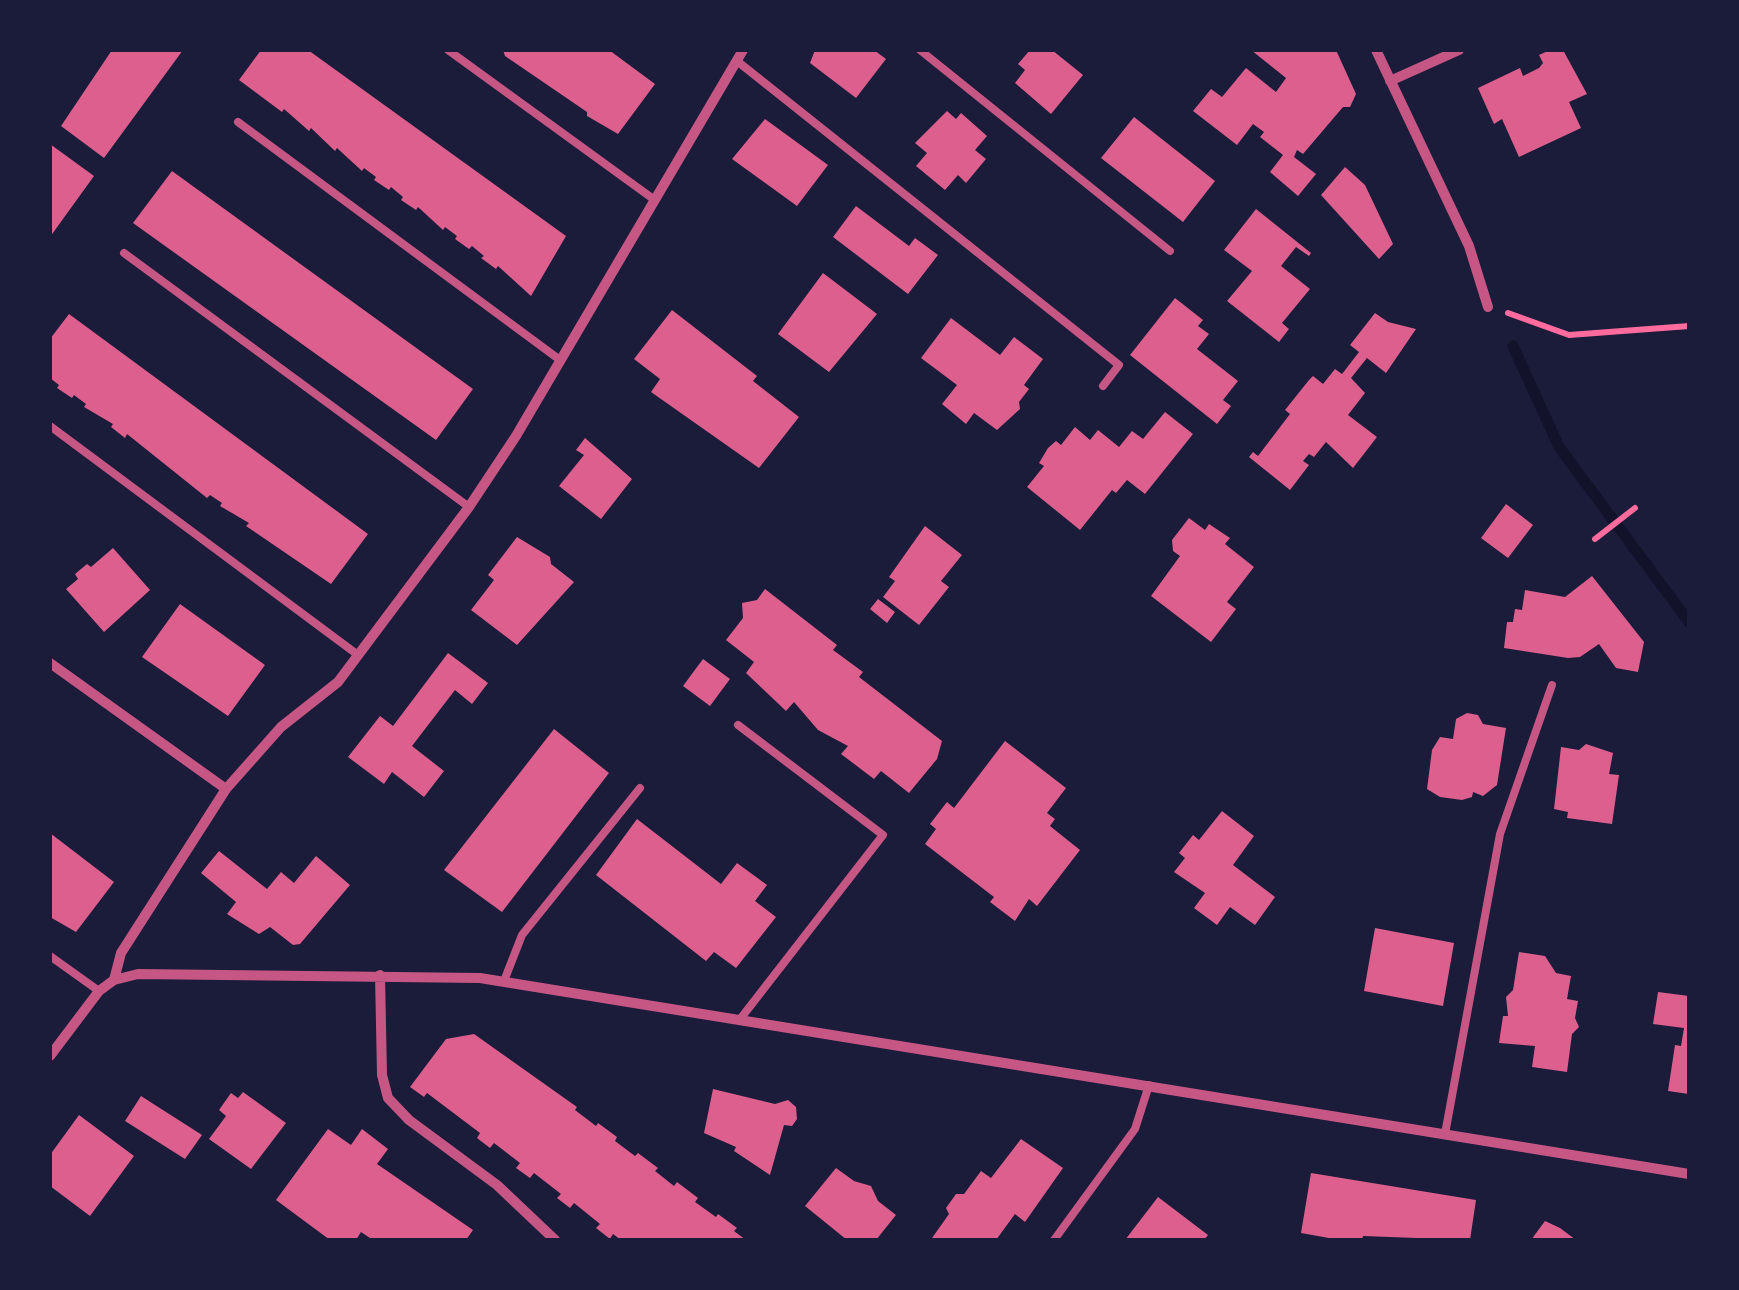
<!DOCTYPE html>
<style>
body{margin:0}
#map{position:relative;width:1739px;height:1290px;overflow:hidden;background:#1b1b3a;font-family:Cabin,sans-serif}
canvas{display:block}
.frame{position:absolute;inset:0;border:52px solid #1b1b3a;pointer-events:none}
</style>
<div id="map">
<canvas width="1739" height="1290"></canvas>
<div class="frame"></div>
</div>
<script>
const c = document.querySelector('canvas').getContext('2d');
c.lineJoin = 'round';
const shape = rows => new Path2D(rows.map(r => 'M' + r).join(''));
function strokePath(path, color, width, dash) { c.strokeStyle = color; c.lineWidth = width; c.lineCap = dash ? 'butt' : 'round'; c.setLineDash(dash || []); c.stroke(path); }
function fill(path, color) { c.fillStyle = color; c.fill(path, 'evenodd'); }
const stream = shape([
 [1513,346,1559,447,1689,622]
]);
const building = shape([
 [112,50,183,50,104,158,61,126],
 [261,50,308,50,566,236,531,296,498,266,496,269,481,258,484,256,472,246,469,249,455,239,457,236,445,227,443,230,418,207,416,210,401,200,403,197,391,187,389,190,374,180,376,177,364,168,362,171,337,148,335,151,311,128,309,131,284,109,282,112,239,80],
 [503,50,609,50,655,84,618,134,587,116,587,112,505,56],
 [815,50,874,50,886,59,856,98,810,63],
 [1030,50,1052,50,1083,75,1051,114,1015,83,1025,70,1018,64],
 [1251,50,1336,50,1356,94,1350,107,1343,107,1303,154,1297,150,1294,157,1316,174,1298,196,1270,172,1283,155,1260,137,1264,132,1253,124,1237,145,1193,111,1211,89,1222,97,1246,68,1276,92,1286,78],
 [1550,50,1563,50,1587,94,1569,102,1581,128,1519,157,1502,119,1494,124,1478,88,1520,68,1523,76,1539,68,1543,63,1539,55],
 [947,111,956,119,961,113,987,136,975,150,986,159,966,183,958,175,945,190,916,166,927,153,915,143],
 [1134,117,1215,181,1183,222,1101,158],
 [765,119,828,165,797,206,732,159],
 [50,144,94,176,50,237],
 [1345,167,1365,185,1393,244,1379,259,1321,195],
 [172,171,473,389,436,440,133,223],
 [856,206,909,246,915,238,938,255,908,294,833,237],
 [1256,209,1311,253,1309,256,1296,247,1281,266,1310,289,1282,323,1289,329,1279,342,1227,301,1252,271,1224,250],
 [823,273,877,314,829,372,778,334],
 [1175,298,1203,320,1198,326,1209,334,1197,349,1238,381,1223,400,1231,406,1217,424,1130,355],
 [672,310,757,376,753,381,799,417,759,468,651,392,660,379,634,359],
 [1375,313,1388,322,1416,329,1386,373,1367,358,1351,378,1365,393,1348,415,1377,437,1353,468,1326,442,1314,457,1309,454,1303,461,1309,465,1290,490,1249,457,1253,452,1258,456,1290,414,1285,410,1309,380,1313,376,1323,384,1335,369,1342,374,1359,352,1350,345],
 [69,314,368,534,331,584,246,526,249,523,220,506,222,503,210,495,207,498,127,434,125,438,111,427,113,424,84,407,86,404,74,395,72,398,57,388,59,385,50,378,50,339],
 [951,318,1000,355,1014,337,1043,359,1024,385,1029,389,1019,402,1020,409,997,430,974,413,966,424,942,404,957,385,921,358],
 [1165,412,1193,434,1145,494,1127,480,1116,493,1112,490,1080,530,1027,487,1044,466,1039,463,1048,448,1056,441,1061,445,1075,427,1090,440,1098,430,1119,447,1132,431,1143,439],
 [585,438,632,479,601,519,559,486,584,455,576,450],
 [1506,504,1533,525,1508,558,1481,538],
 [1189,518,1205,530,1209,524,1230,538,1225,544,1254,567,1227,602,1236,609,1211,642,1151,596,1180,556,1173,551,1172,540],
 [925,526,962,555,941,581,949,587,919,625,883,597,895,581,889,577],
 [517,537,550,557,551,564,574,582,517,645,471,610,494,580,488,575],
 [113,548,150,590,104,632,66,589,78,579,75,574,87,564,91,567],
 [1592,576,1644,642,1638,672,1616,668,1599,644,1580,657,1568,658,1504,648,1507,622,1513,622,1515,609,1522,610,1525,590,1565,597],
 [765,589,837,645,833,650,863,672,859,677,942,741,937,759,909,793,881,771,874,779,841,754,848,746,818,730,794,702,786,711,746,673,754,662,726,640,743,618,742,603,757,600],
 [878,599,895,612,887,623,870,609],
 [180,604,265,665,228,716,142,657],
 [448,653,488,683,472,704,455,690,412,746,444,771,424,797,392,772,384,784,348,757,380,716,393,726],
 [703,659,730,679,710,706,683,686],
 [1467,713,1478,715,1483,724,1506,728,1497,785,1483,796,1473,792,1472,797,1462,800,1440,797,1427,789,1432,750,1440,737,1453,739,1456,719],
 [554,729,609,773,502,912,444,870],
 [1005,741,1066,788,1047,813,1055,819,1050,826,1080,850,1037,906,1029,899,1015,921,990,902,994,897,925,844,936,829,930,824,947,802,954,808],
 [1586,744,1613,753,1609,774,1619,775,1612,824,1567,818,1568,812,1554,809,1561,747,1579,750],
 [1222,811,1254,836,1233,865,1275,897,1255,925,1230,907,1217,925,1194,908,1205,893,1174,872,1185,858,1179,853,1193,835,1199,840],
 [637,819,721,884,737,863,767,885,755,901,776,917,736,968,714,952,706,961,596,875],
 [50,833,114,882,76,932,50,917],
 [219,851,267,889,281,872,294,883,316,856,350,885,300,944,293,945,270,927,259,934,227,914,236,902,201,873],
 [1375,928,1454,943,1443,1006,1364,991],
 [1519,952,1545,956,1556,973,1571,976,1567,999,1578,1001,1575,1018,1579,1027,1572,1034,1567,1072,1532,1067,1535,1046,1499,1043,1503,1016,1508,1016,1506,997,1513,990],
 [1658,992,1689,996,1689,1094,1668,1091,1675,1045,1681,1046,1684,1028,1653,1024],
 [474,1034,577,1107,575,1110,596,1126,598,1123,617,1137,615,1141,635,1156,638,1153,658,1168,655,1171,674,1186,677,1182,698,1198,695,1202,716,1217,718,1214,737,1228,734,1231,746,1240,621,1240,613,1234,610,1239,596,1228,600,1224,574,1203,570,1208,557,1198,561,1194,534,1173,530,1178,516,1168,520,1163,494,1143,490,1148,477,1138,480,1133,427,1093,424,1097,410,1087,446,1039],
 [713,1089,775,1104,788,1100,796,1107,797,1119,792,1126,784,1125,770,1175,734,1151,736,1147,704,1133],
 [243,1092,286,1123,251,1169,209,1139,226,1116,219,1110,231,1093,238,1098],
 [141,1096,202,1135,185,1159,125,1121],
 [79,1115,134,1156,90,1216,50,1186,50,1155],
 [328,1129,351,1145,362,1129,388,1149,377,1164,473,1230,466,1240,373,1240,361,1232,356,1240,330,1240,276,1200],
 [1021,1139,1063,1168,1025,1222,1015,1214,996,1240,932,1238,949,1214,946,1208,956,1194,964,1194,981,1171,991,1178],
 [836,1168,854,1181,871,1186,878,1201,896,1215,876,1240,847,1240,805,1206],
 [1311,1173,1476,1200,1470,1240,1363,1236,1362,1240,1340,1240,1301,1233],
 [1158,1197,1208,1235,1204,1240,1125,1240],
 [1545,1221,1560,1228,1576,1240,1531,1240]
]);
const path = shape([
 [1508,313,1569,335,1689,326],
 [1595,539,1635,508]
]);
const service = shape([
 [448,50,652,198],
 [920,50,1170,251],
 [737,61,1119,365,1103,386],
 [238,122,560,360],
 [124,253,469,507],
 [50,426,358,655],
 [738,725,883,835,741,1018],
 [50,956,99,991],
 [504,981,522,935,640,788],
 [1445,1134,1500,834,1552,685],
 [1054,1240,1135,1129,1149,1085]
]);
const minor = shape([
 [1376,50,1469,246,1488,307],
 [1390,81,1459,50],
 [50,663,226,789],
 [380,975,382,1075,388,1098,409,1120,497,1185,555,1240],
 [114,980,121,953,226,789,281,727,338,682,469,507,516,436,743,50],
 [50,1056,99,991,114,980,138,974,480,978,1689,1174]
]);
strokePath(stream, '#12122b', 11);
fill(building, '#dd5f8e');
strokePath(path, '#ff6b9d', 6);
strokePath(service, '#c65784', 8);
strokePath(minor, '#c65784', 10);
</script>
